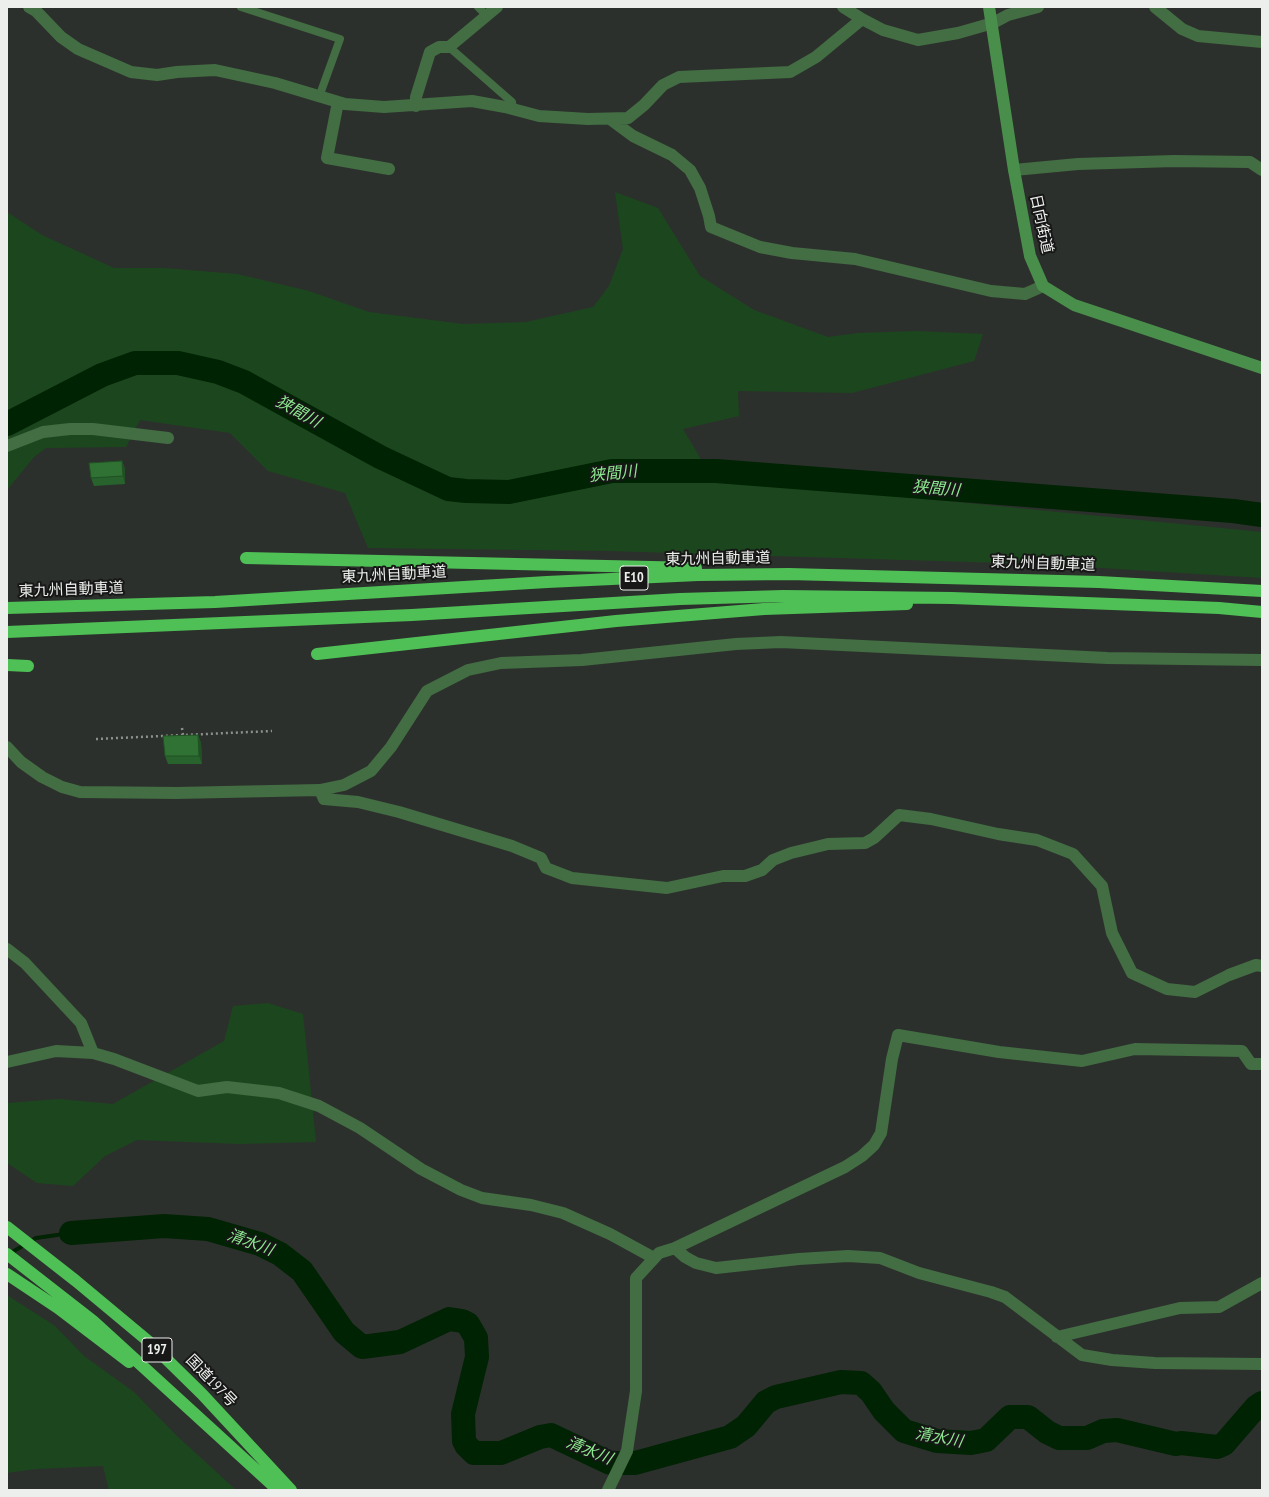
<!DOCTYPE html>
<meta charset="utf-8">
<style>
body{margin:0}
#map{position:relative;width:1269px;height:1497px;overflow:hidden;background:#2c302c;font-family:"PT Sans Narrow",sans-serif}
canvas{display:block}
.frame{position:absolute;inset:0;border:8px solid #ecefec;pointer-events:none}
</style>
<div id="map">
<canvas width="1269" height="1497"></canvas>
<div class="frame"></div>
</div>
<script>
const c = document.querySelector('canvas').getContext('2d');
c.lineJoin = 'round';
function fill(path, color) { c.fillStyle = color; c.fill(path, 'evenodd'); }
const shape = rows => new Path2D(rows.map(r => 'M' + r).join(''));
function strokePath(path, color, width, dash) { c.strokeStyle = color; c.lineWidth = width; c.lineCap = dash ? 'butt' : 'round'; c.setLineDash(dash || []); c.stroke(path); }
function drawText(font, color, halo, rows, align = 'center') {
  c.font = font + ' "PT Sans Narrow","Noto Sans JP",sans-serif'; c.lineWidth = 4; c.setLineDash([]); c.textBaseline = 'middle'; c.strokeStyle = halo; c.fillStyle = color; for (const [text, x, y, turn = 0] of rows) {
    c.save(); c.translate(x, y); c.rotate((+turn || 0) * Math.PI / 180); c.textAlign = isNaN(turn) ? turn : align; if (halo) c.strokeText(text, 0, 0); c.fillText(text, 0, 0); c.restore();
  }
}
const green = shape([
 [615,192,658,208,700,276,754,310,828,337,858,333,916,331,983,334,974,361,852,393,738,391,739,416,683,429,712,478,1262,532,1262,578,1037,564,608,551,368,548,345,493,268,471,230,433,140,420,126,447,46,448,34,457,7,490,7,212,42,235,114,268,164,268,237,274,309,291,369,312,463,324,526,322,593,307,609,286,623,249],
 [268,1003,303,1014,316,1142,239,1144,137,1140,105,1156,73,1186,37,1183,7,1163,7,1103,59,1099,113,1104,224,1041,233,1006],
 [7,1295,55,1326,84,1356,134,1392,177,1436,236,1490,109,1490,103,1466,36,1469,7,1473]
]);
const stream = shape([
 [9,1254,36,1238,71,1233]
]);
const river = shape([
 [7,424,102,375,135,363,178,363,218,372,244,382,380,457,448,489,466,491,509,492,612,471,716,471,1233,511,1262,515],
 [71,1233,164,1226,208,1229,260,1244,280,1254,302,1271,344,1332,362,1347,400,1342,449,1319,462,1321,468,1324,476,1338,477,1357,463,1414,464,1441,466,1445,474,1453,501,1453,540,1437,551,1435,610,1463,635,1463,730,1437,746,1426,766,1402,776,1397,841,1382,861,1383,871,1392,884,1411,904,1431,937,1441,971,1443,986,1440,1010,1417,1028,1417,1047,1432,1059,1438,1087,1438,1103,1431,1117,1430,1176,1444,1181,1443,1217,1447,1224,1444,1256,1407,1262,1403]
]);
const path = shape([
 [182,728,183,735],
 [96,739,272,731]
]);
const lane = shape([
 [241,7,340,39,319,97],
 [478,7,487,16],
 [449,47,512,102,513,109]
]);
const street = shape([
 [29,7,36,11,61,37,78,49,131,72,157,75,177,72,215,70,275,83,345,104,384,107,472,101,505,107,539,116,588,119,628,118,644,105,663,85,679,77,790,72,816,57,862,19],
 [843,7,862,19,883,30,918,40,958,33,993,23,1008,15,1038,7],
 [1155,7,1182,29,1198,36,1262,42],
 [338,102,327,158,389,169],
 [416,106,416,97,430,52,439,47,449,47,497,7],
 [610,119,633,136,672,155,690,170,700,188,709,216,711,227,760,247,792,253,855,259,991,291,1025,294,1043,286],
 [1014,170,1078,164,1174,161,1250,162,1262,170],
 [7,446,43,432,70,429,93,429,168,438],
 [7,747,21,762,42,777,62,787,80,792,176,793,320,790,344,785,371,771,391,747,427,691,468,670,501,663,582,660,736,644,781,642,1107,658,1262,660],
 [320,790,324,799,358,802,399,812,512,846,541,858,546,868,572,878,667,888,723,876,745,876,762,870,773,860,791,853,828,844,865,843,874,838,899,815,931,819,998,834,1037,840,1073,854,1102,886,1112,933,1132,973,1167,989,1195,992,1229,975,1256,965,1262,966],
 [7,949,25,963,81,1023,93,1053],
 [7,1062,56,1051,93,1053,114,1059,198,1091,227,1087,279,1093,319,1106,360,1128,421,1169,461,1190,482,1198,531,1205,563,1213,610,1234,654,1258],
 [675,1248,685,1257,696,1263,716,1268,799,1259,848,1256,880,1258,919,1273,991,1292,1005,1297,1082,1355,1112,1360,1155,1363,1262,1364],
 [1057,1337,1180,1308,1219,1307,1262,1283],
 [608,1490,627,1451,636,1391,636,1278,659,1253,675,1248,845,1167,862,1156,874,1145,881,1133,892,1059,898,1035,999,1052,1082,1061,1135,1049,1242,1051,1251,1064,1262,1064]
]);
const secondary = shape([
 [989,7,1014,170,1030,256,1043,286,1074,305,1262,368]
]);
const highway = shape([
 [246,558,696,568],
 [7,608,215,602,547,582,698,575,789,574,1099,582,1262,591],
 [7,632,412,615,680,599,783,596,952,598,1219,608,1262,612],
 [317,654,616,621,764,609,907,604],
 [7,665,28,666],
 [7,1227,76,1281,148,1341,202,1394,291,1490],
 [7,1254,93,1321,278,1490],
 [7,1274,58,1308,129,1362]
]);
const wall = shape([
 [122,461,125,469,125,484,94,486,91,478],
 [198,735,201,743,202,764,168,764,165,756]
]);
const shadedWall = shape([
 [122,461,125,469,125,484,123,476],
 [198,735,201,743,202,764,199,756]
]);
const building = shape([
 [122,461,123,476,91,478,89,463,122,461],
 [198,735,199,756,165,756,163,736,198,735]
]);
const shields = [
 [634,578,28],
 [157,1350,30]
];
const shieldNames = [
 ["E10",634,578],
 ["197",157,1350]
];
const streetNames = [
 ["日向街道",1041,224,78],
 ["東九州自動車道",718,559,-1],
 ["東九州自動車道",1043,564,2],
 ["東九州自動車道",394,575,-3],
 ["東九州自動車道",71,590,-2],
 ["国道197号",211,1381,46]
];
const waterNames = [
 ["狭間川",298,412,29],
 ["狭間川",613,474,-6],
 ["狭間川",936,489,5],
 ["清水川",250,1243,20],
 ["清水川",939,1438,10],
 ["清水川",589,1451,22]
];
fill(green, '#1c471e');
strokePath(stream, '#002303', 4);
strokePath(river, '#002303', 24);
strokePath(path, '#8d908d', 2.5, [2, 3]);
strokePath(lane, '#436d43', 8);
strokePath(street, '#436d43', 12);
strokePath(secondary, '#4a8e4c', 12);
strokePath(highway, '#4fc056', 12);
fill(wall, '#28622c');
fill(shadedWall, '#215024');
fill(building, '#2f7233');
strokePath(building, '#215024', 1);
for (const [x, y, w] of shields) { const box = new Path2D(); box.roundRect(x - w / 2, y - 12, w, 24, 3); c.fillStyle = '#161716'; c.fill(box); strokePath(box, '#ecefec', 1); }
drawText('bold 14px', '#ecefec', null, shieldNames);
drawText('15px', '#ecefec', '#161716', streetNames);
drawText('italic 16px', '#8ee890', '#161716', waterNames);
</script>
